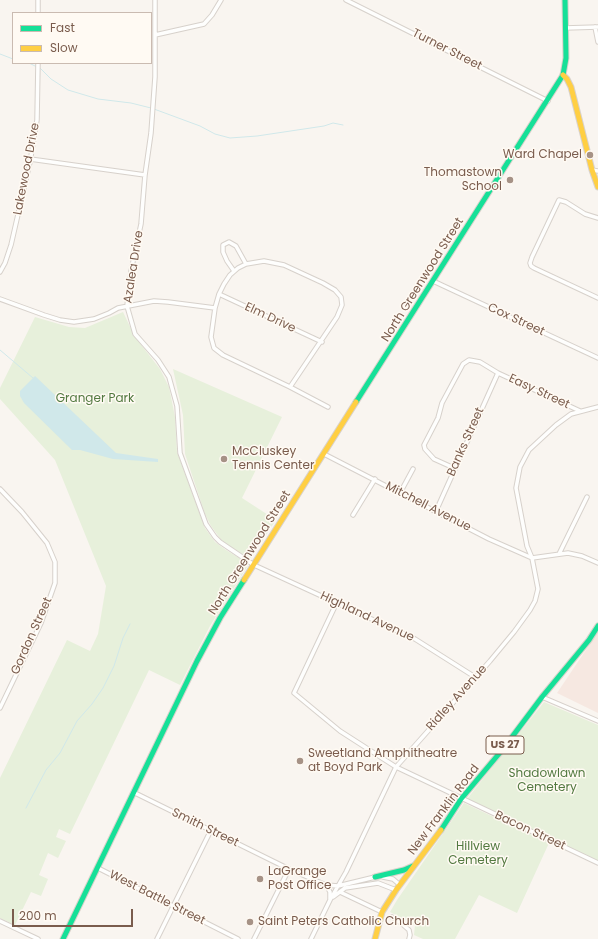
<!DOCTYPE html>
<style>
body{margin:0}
#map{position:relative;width:598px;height:939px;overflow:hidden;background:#f9f5f0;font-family:Poppins,sans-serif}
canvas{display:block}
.legend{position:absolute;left:12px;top:12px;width:140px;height:52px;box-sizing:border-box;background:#fffaf3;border:1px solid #cabbb1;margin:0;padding:5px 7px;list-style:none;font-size:12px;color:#7a5c4d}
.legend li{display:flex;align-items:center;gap:8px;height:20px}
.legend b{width:20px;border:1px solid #cabbb1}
.scale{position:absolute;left:12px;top:909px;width:121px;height:18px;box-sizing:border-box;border:2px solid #7a5c4d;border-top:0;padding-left:5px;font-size:12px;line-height:14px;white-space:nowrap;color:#7a5c4d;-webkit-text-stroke:3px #fffaf3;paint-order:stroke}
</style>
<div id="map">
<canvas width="598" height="939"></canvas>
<ul class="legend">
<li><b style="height:5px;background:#16e098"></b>Fast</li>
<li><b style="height:5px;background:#ffcf43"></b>Slow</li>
</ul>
<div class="scale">200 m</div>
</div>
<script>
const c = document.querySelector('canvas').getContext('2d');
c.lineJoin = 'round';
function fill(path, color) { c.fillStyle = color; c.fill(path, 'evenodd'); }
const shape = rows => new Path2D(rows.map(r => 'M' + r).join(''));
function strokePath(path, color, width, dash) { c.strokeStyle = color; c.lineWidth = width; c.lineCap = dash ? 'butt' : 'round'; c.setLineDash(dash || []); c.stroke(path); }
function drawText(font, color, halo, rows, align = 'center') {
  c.font = font + ' Poppins,sans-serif'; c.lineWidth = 3; c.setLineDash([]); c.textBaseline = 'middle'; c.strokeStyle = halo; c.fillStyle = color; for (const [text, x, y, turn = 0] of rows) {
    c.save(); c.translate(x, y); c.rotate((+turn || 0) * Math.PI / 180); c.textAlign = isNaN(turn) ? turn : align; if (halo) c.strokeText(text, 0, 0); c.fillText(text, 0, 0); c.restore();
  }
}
const commercial = shape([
 [598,632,598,713,557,693]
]);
const green = shape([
 [123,312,135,337,160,369,169,387,175,417,177,452,205,528,215,542,226,550,249,564,210,626,180,685,149,670,70,834,59,829,56,837,66,841,58,858,48,853,39,875,48,879,41,896,31,892,15,925,0,918,0,778,67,640,90,651,98,634,106,586,55,460,0,399,0,388,35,317,69,327,85,328],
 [173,369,282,417,242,498,276,520,250,559,222,541,211,526,205,514,185,454,183,415],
 [544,702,598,725,598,861,467,799],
 [464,803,549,843,517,913,479,895,455,939,423,939,414,935,415,925,390,912,397,900]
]);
const water = shape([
 [35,376,116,453,158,459,158,462,113,459,80,450,72,450,24,403,20,396,20,391]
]);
const stream = shape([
 [0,54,13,59],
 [29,63,37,67],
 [40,68,51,79,68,90,98,99,131,103,151,108],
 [154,109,200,126,215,134,230,138,257,136,324,126,333,123,343,125],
 [0,350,33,378],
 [26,808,46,770,60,753,77,721,92,704,103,688,114,666,123,638,130,624]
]);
const street = shape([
 [155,0,155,77,151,133,145,175,141,224,131,271,127,306,135,334,158,360,169,377,177,406,180,453,206,524,215,537,220,542,254,565,415,639,475,677],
 [346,0,548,101],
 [38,13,38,0],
 [595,27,598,42],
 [565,28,598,27],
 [155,35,204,24,212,15,221,0],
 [30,159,145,175],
 [592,170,598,171],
 [598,218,585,214,566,202,559,200,532,257,530,263,531,266,534,268,598,298],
 [234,271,227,261,223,252,223,245,229,242,236,246,246,264],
 [0,272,5,263,11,245,30,162,37,120,38,63],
 [433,281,598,358],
 [219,294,322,342],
 [0,299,44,315,60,320,74,322,94,319,109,313,118,308,154,301,168,302,215,308],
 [290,387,337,317,342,305,341,297,335,290,323,283,284,265,264,261,246,264,238,268,230,275,224,284,219,294,215,308,211,337,214,348,223,355,290,387,328,407],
 [324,454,489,539,532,558,568,553,582,556,598,563],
 [454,468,434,459,425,449,424,445,438,418,442,403,463,364,469,360,480,362,498,373,580,411],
 [0,489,22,512,47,543,55,562,55,583,41,623,0,708],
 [400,493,413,469],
 [436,511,498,373],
 [353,515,375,479],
 [559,554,587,497],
 [337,602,294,693,340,731,396,767,598,863],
 [542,697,598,721],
 [135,793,289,869,326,885,338,886,375,877],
 [98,868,238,939],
 [383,877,393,879,400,885],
 [326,885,330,892,330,899],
 [340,892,382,912],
 [333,897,345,888,378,883,396,890],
 [392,917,401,923,409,930,410,935,409,939],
 [0,921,38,939],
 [157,939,211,830],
 [254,939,289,869],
 [311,939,330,900,346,872,396,767,490,661,514,632,530,610,535,601,538,589,532,558,527,546,516,488,520,467,529,450,556,425,571,414,598,407]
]);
const fast = shape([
 [356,402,563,75,566,58,565,0],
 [441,830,461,799,503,749,542,697,589,640,598,626],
 [375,877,404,870,413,866],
 [63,939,197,661,220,618,244,580]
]);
const slow = shape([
 [563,75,567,79,571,87,592,170,598,187],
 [244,580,356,402],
 [375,939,382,912,396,890,441,830]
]);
const markers = [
 [590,155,4,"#a69286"],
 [510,180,4,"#a69286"],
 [224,459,4,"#a69286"],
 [300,761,4,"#a69286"],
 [260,879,4,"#a69286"],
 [250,922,4,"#a69286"]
];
const shields = [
 [505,745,38]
];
const shieldNames = [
 ["US 27",505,745]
];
const streetNames = [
 ["Turner Street",447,50,27],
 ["Lakewood Drive",27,169,-79],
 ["Azalea Drive",134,267,-81],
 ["North Greenwood Street",423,280,-58],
 ["Elm Drive",270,318,25],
 ["Cox Street",516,320,25],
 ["Easy Street",539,392,25],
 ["Banks Street",466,442,-66],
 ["Mitchell Avenue",428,507,27],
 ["North Greenwood Street",250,553,-58],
 ["Highland Avenue",367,617,25],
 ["Gordon Street",32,636,-66],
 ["Ridley Avenue",457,698,-48],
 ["New Franklin Road",444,810,-53],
 ["Smith Street",205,828,26],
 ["Bacon Street",530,831,25],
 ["West Battle Street",157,898,27]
];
const poiNames = [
 ["Ward Chapel",582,155,"right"],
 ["Thomastown",502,173,"right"],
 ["School",502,187,"right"],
 ["McCluskey",232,452],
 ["Tennis Center",232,466],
 ["Sweetland Amphitheatre",308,754],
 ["at Boyd Park",308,768],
 ["LaGrange",268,872],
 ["Post Office",268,886],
 ["Saint Peters Catholic Church",258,922]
];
const parkNames = [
 ["Granger Park",95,399],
 ["Shadowlawn",547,774],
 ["Cemetery",547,788],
 ["Hillview",478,847],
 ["Cemetery",478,861]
];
fill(commercial, '#f6e8e1');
fill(green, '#e7f0db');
fill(water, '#d0e8ea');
strokePath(stream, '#d0e8ea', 1);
strokePath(street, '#d7d1cb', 5.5);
strokePath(fast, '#d9d2cb', 7);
strokePath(slow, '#d9d2cb', 7);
strokePath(street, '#fefefd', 3.5);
strokePath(fast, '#16e098', 5);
strokePath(slow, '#ffcf43', 5);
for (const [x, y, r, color] of markers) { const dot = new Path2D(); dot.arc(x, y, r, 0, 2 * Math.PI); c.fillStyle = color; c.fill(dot); strokePath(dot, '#fffaf3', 1.5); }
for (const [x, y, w] of shields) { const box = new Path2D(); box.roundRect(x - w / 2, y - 9, w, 18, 3); c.fillStyle = '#fffaf3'; c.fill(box); strokePath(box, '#7a5c4d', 1); }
drawText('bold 11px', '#7a5c4d', null, shieldNames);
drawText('12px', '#7a5c4d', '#fffaf3', streetNames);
drawText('12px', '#7a5c4d', '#fffaf3', poiNames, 'left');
drawText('12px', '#537a41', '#fffaf3', parkNames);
</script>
